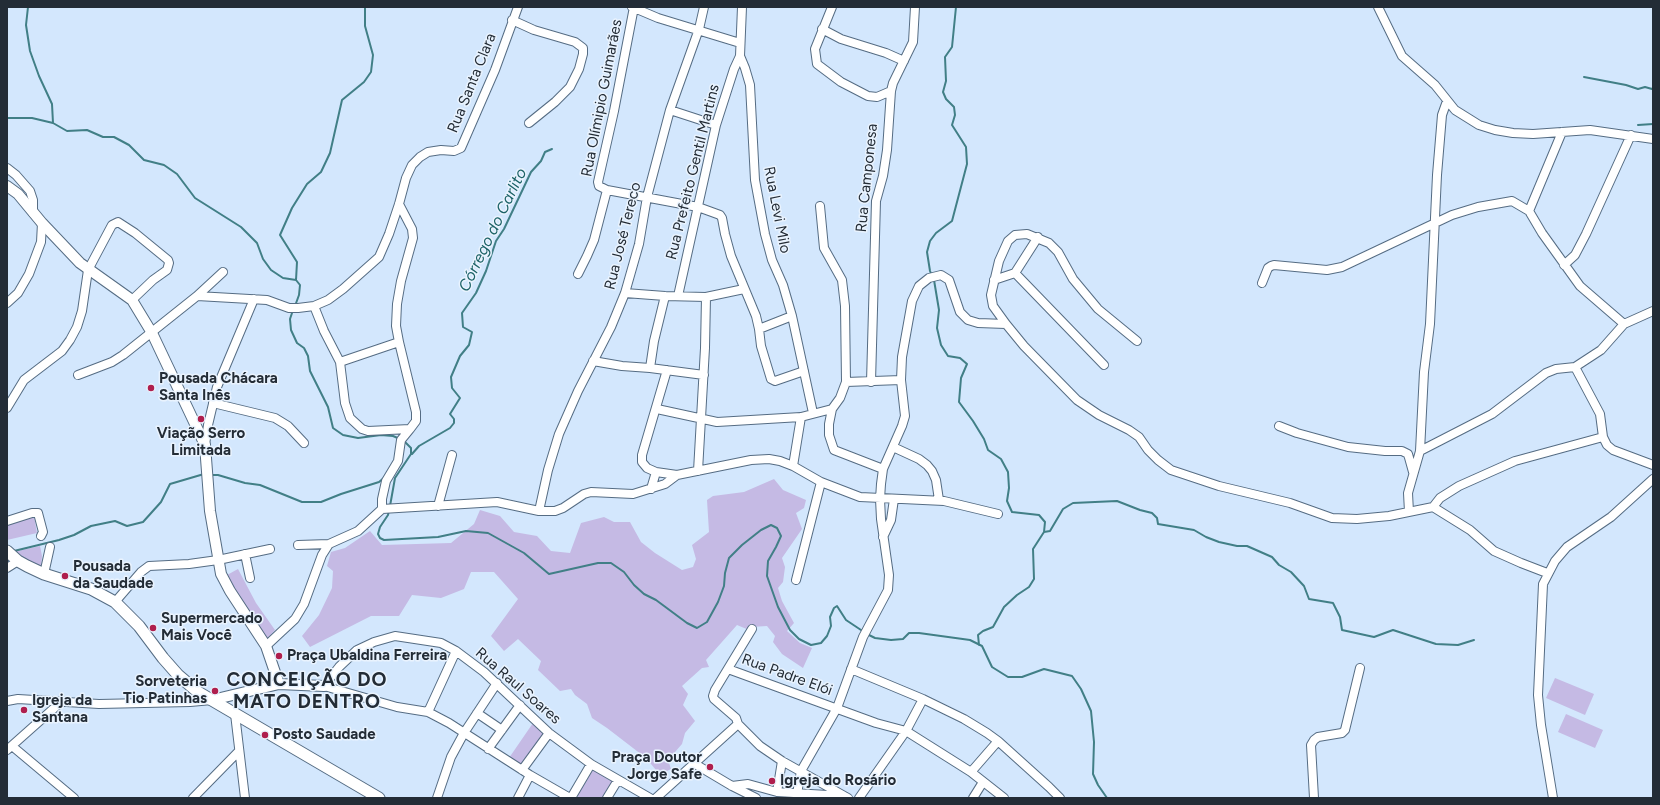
<!DOCTYPE html>
<meta charset="utf-8">
<style>
body{margin:0}
#map{position:relative;width:1660px;height:805px;overflow:hidden;background:#d3e7fd;font-family:Figtree,sans-serif}
canvas{display:block}
.frame{position:absolute;inset:0;border:8px solid #232c36;pointer-events:none}
</style>
<div id="map">
<canvas width="1660" height="805"></canvas>
<div class="frame"></div>
</div>
<script>
const c = document.querySelector('canvas').getContext('2d');
c.lineJoin = 'round';
function fill(path, color) { c.fillStyle = color; c.fill(path, 'evenodd'); }
const shape = rows => new Path2D(rows.map(r => 'M' + r).join(''));
function strokePath(path, color, width, dash) { c.strokeStyle = color; c.lineWidth = width; c.lineCap = dash ? 'butt' : 'round'; c.setLineDash(dash || []); c.stroke(path); }
function drawText(font, color, halo, rows, align = 'center') {
  c.font = font + ' Figtree,sans-serif'; c.lineWidth = 3; c.setLineDash([]); c.textBaseline = 'middle'; c.strokeStyle = halo; c.fillStyle = color; for (const [text, x, y, turn = 0] of rows) {
    c.save(); c.translate(x, y); c.rotate((+turn || 0) * Math.PI / 180); c.textAlign = isNaN(turn) ? turn : align; if (halo) c.strokeText(text, 0, 0); c.fillText(text, 0, 0); c.restore();
  }
}
const green = shape([
 [774,479,783,490,806,500,804,508,796,513,802,529,782,558,785,567,783,582,778,588,782,601,794,623,787,631,800,643,812,648,803,668,782,654,773,642,775,636,767,626,751,627,749,630,737,625,706,660,709,667,702,668,682,686,688,694,683,705,695,721,685,733,682,744,668,760,671,769,665,772,656,770,646,758,607,728,592,718,587,704,575,695,571,689,560,691,538,670,541,661,518,639,504,651,491,636,518,599,494,572,471,572,464,589,441,598,412,595,399,616,371,616,310,647,302,636,319,615,332,588,333,571,327,566,331,552,345,548,370,531,382,545,451,543,474,524,480,510,500,516,514,532,537,536,551,551,570,553,581,523,604,517,614,522,630,522,641,542,655,553,682,570,693,567,696,559,692,545,709,532,707,500,713,496,744,492],
 [34,516,37,533,7,540,7,524],
 [40,546,42,556,41,569,13,552],
 [238,569,256,603,275,630,266,640,246,610,227,575],
 [1555,678,1594,694,1585,715,1546,698],
 [1566,714,1603,730,1595,748,1558,732],
 [533,723,545,734,524,762,519,765,509,758],
 [593,770,612,781,602,798,580,798,577,796]
]);
const stream = shape([
 [28,7,26,25,30,51,39,76,52,104,53,123],
 [1584,77,1626,85,1638,89,1645,87,1652,89,1653,88],
 [7,118,32,118,53,123,67,131,87,130,103,137,114,137,129,145,144,160,164,165,177,174,195,198,241,227,257,243,263,259,271,270,283,278,296,280,300,285,299,295,295,306],
 [1638,125,1653,124],
 [932,276,930,271,927,252,930,241,936,233,952,221,967,164,966,147,952,125,955,115,954,107,946,99,943,92,946,81,945,57,952,47,956,7],
 [296,280,297,262,280,235,292,208,307,184,321,172,330,153,342,100,364,82,371,72,373,55,365,26,365,7],
 [934,280,939,310,937,328,941,345,948,356,960,358,967,364,961,378,959,402,973,421,984,439,988,450,1001,459,1008,472,1009,488,1007,501,1012,512,1039,515,1045,522,1044,532,1033,549,1034,579,1029,587,1017,595,1004,607,993,627,983,631,978,635,979,645],
 [293,310,290,319,291,330,297,343,304,348,308,356,310,371,328,407,333,428,343,435,358,438,381,435,393,436,400,439],
 [412,454,419,446,450,428,454,423,454,419,450,414,460,398,452,388,451,377,460,356,469,345,472,332,463,327,462,313,476,293,486,271,496,241,504,229,531,172,541,161,545,152,552,149],
 [210,475,218,475,245,483,260,485,302,502,321,502,341,494,379,482,385,477],
 [390,506,395,478,411,454,411,448,404,441],
 [389,510,388,515,380,527,378,534,380,538,384,540,438,537,466,531,488,533,524,553,549,574,598,563,611,563,624,572,634,585,644,594,656,600,687,623,697,628,707,622,718,602,724,586,725,573,729,558,742,545,761,530,771,525,777,528,781,536,776,547,768,561,767,576,778,607,790,630,799,639,811,645,821,643,827,636,831,626,830,617,834,608,837,606,846,620,864,632],
 [1044,532,1050,531,1063,509,1073,503,1117,501,1140,510,1152,513,1157,518,1158,524,1194,530,1206,537,1219,542,1237,546,1247,546,1272,557,1279,565,1291,572,1304,586,1309,599,1333,603,1340,617,1342,630,1374,637,1393,630,1436,644,1458,645,1474,640],
 [14,551,59,540,74,535,91,526,115,521,127,526,143,522,161,502,170,484,204,474],
 [867,634,875,638,891,640,903,639,909,633,919,633,970,640,982,646,992,667,1008,677,1022,677,1044,669,1072,676,1081,689,1091,711,1094,742,1093,774,1098,785,1107,798]
]);
const minor = shape([
 [632,7,658,18,740,43],
 [634,7,614,111,598,182,599,186,607,190,698,207,720,215,722,218,725,234,731,256,756,316,759,329,792,316],
 [832,7,815,49,817,64,841,82,868,96,877,97,891,91],
 [1378,7,1402,56,1435,85,1455,110,1479,125,1495,130,1513,133,1533,134,1590,130,1653,139],
 [512,20,534,30,575,42,583,48,583,54,579,69,570,87,555,102,529,123],
 [822,29,841,39,886,53,904,61],
 [740,56,745,68,750,85,755,180,765,234,772,260,783,285,792,316,813,413],
 [670,110,716,125],
 [7,168,16,175,30,191,33,200,33,213],
 [820,206,824,248,842,280,845,306,846,382,840,398,832,409,829,424,829,435,834,450,883,469],
 [1529,211,1542,233,1580,286,1624,324],
 [1564,265,1575,255,1586,234,1631,135],
 [1015,273,1104,365],
 [578,274,587,256,594,240,607,190],
 [994,280,1015,273,1038,237],
 [1262,283,1268,268,1271,266,1274,265,1327,270,1342,267,1452,215,1478,207,1512,201,1529,211,1562,132],
 [625,293,665,296,706,297,744,289],
 [197,296,223,272],
 [678,296,716,125,734,69,740,56,742,7],
 [7,303,18,293,29,274,41,242,42,223],
 [314,306,324,331,340,362,345,403,350,418,362,429,368,431,410,429,416,421,416,412,399,342,396,326,397,304,401,281,413,238,412,229,399,204],
 [1653,311,1624,324,1601,350,1575,367,1600,414,1603,437,1607,445,1613,450,1653,465],
 [1006,324,993,306,991,295,999,261,1008,241,1015,235,1027,234,1049,243,1058,252,1073,279,1098,309,1137,341],
 [759,329,761,346,771,379,775,381,804,371],
 [593,361,622,366,650,368,704,375],
 [340,362,399,342],
 [650,368,654,341,665,296],
 [667,370,642,455,642,462,647,468,656,472,677,475],
 [78,375,112,362,123,355,197,296,267,300,289,308,298,308,314,306,328,300,343,289,379,257,389,234,399,204,406,178,412,165,420,157,428,152,441,150,454,151,461,148,495,70,518,7],
 [846,382,901,380],
 [871,382,876,201,883,176,887,150,891,91,893,83,913,42,915,7],
 [213,403,275,418,288,426,304,443],
 [7,408,24,380,62,351,70,340,77,327,82,311,88,270,112,225,118,222,135,233,168,260,169,263,167,270,153,280,132,300],
 [657,409,717,422,801,417,832,409],
 [1279,426,1297,433,1348,447,1385,451,1402,451,1408,454,1413,472],
 [205,445,208,425,217,387,254,299],
 [893,447,919,459,927,465,932,471,936,480,939,500],
 [1420,451,1492,414,1546,373,1556,369,1575,367],
 [793,466,801,417],
 [698,471,705,348,706,297],
 [651,489,656,472],
 [438,506,452,455],
 [1433,507,1440,498,1459,486,1515,461,1603,437],
 [1433,507,1470,530,1494,551,1521,563,1547,573],
 [382,509,382,499,386,481,398,461,401,440,410,429],
 [539,511,548,470,559,434,578,391,611,327,625,293,639,244,647,197,670,110,699,29,704,7],
 [1409,512,1408,493,1420,451,1424,372,1430,324,1437,175,1442,115,1447,101],
 [7,521,32,513,38,513,43,532,41,536],
 [883,537,891,520,894,499],
 [298,545,329,544],
 [245,554,250,578],
 [7,568,18,561],
 [44,574,50,547],
 [796,580,821,482],
 [115,602,141,572,149,566,189,564,218,560,270,549],
 [752,629,715,690,713,696,714,699,736,718,738,724,760,746,782,761,848,798],
 [266,646,295,619,304,604,322,555,329,544,358,531,382,509,497,502,539,511,555,511,563,508,584,494,591,492,633,494,665,484,677,475,751,460,769,459,780,461,793,466,821,482,860,497,944,501,998,514],
 [728,669,876,723,906,731,971,772,1004,798],
 [851,669,923,699,964,719,987,733,998,741,1049,787,1060,798],
 [7,701,18,699,99,704,190,702,212,700],
 [428,712,456,651],
 [477,713,502,730],
 [235,714,245,798],
 [12,746,74,798],
 [488,749,520,705],
 [7,750,61,702],
 [695,764,732,786,756,798],
 [522,770,549,733],
 [971,772,998,741],
 [732,786,748,784,777,792,844,796],
 [777,792,782,761],
 [797,794,801,771,837,708,863,637,888,590,889,575,881,519,880,499,881,484,883,469,902,426,905,416,901,380,902,357,912,301,919,286,929,278,941,275,949,280,960,312,968,320,978,323,1006,324,1024,346,1077,400,1099,415,1129,430,1139,437,1148,450,1158,460,1171,470,1219,486,1290,503,1332,518,1357,519,1389,516,1433,507],
 [193,798,239,751],
 [437,798,451,757,464,733,497,683],
 [518,798,530,775],
 [570,798,530,775,449,723,428,712,397,707,324,686,339,667,357,650,374,642,395,636,441,643,456,651,484,672,549,733,591,764,650,798],
 [571,798,591,764],
 [607,798,618,780],
 [656,798,738,724],
 [859,798,906,731,923,699],
 [973,798,983,782],
 [1314,798,1311,745,1314,740,1318,737,1342,733,1345,730,1360,668],
 [1553,798,1541,725,1538,695,1543,584,1555,561,1567,547,1611,517,1653,479]
]);
const tertiary = shape([
 [7,186,18,194,42,223,80,263,132,300,152,333,205,445,210,511,221,574,230,591,266,646,279,684],
 [212,700,279,684,324,686]
]);
const secondary = shape([
 [7,551,18,561,27,566,44,574,91,589,115,602,139,626,163,658,178,675,198,692,379,798]
]);
const markers = [
 [151,388,4,"#af1e4d"],
 [201,419,4,"#af1e4d"],
 [65,576,4,"#af1e4d"],
 [153,628,4,"#af1e4d"],
 [279,656,4,"#af1e4d"],
 [215,691,4,"#af1e4d"],
 [24,710,4,"#af1e4d"],
 [265,735,4,"#af1e4d"],
 [710,767,4,"#af1e4d"],
 [772,781,4,"#af1e4d"]
];
const streetNames = [
 ["Rua Santa Clara",472,83,-68],
 ["Rua Olímipio Guimarães",602,98,-79],
 ["Rua Prefeito Gentil Martins",693,172,-76],
 ["Rua Camponesa",867,178,-84],
 ["Rua Levi Milo",777,210,79],
 ["Rua José Tereco",623,236,-76],
 ["Rua Padre Elói",787,675,20],
 ["Rua Raul Soares",518,686,41]
];
const poiNames = [
 ["Pousada Chácara",159,379],
 ["Santa Inês",159,396],
 ["Viação Serro",201,434,"center"],
 ["Limitada",201,451,"center"],
 ["Pousada",73,567],
 ["da Saudade",73,584],
 ["Supermercado",161,619],
 ["Mais Você",161,636],
 ["Praça Ubaldina Ferreira",287,656],
 ["Sorveteria",207,682,"right"],
 ["Tio Patinhas",207,699,"right"],
 ["Igreja da",32,701],
 ["Santana",32,718],
 ["Posto Saudade",273,735],
 ["Praça Doutor",702,758,"right"],
 ["Jorge Safe",702,775,"right"],
 ["Igreja do Rosário",780,781]
];
const waterNames = [
 ["Córrego do Carlito",493,230,-64]
];
const districtNames = [
 ["CONCEIÇÃO DO",307,680],
 ["MATO DENTRO",307,702]
];
fill(green, '#c5bae4');
strokePath(stream, '#417f86', 2);
strokePath(minor, '#556c83', 10);
strokePath(tertiary, '#556c83', 12);
strokePath(secondary, '#556c83', 13);
strokePath(minor, '#fff', 8);
strokePath(tertiary, '#fff', 10);
strokePath(secondary, '#fff', 11);
for (const [x, y, r, color] of markers) { const dot = new Path2D(); dot.arc(x, y, r, 0, 2 * Math.PI); c.fillStyle = color; c.fill(dot); strokePath(dot, '#e9f3fe', 1.5); }
drawText('15px', '#232c36', '#e9f3fe', streetNames);
drawText('bold 15px', '#232c36', '#e9f3fe', poiNames, 'left');
drawText('italic 16px', '#1c6267', '#e9f3fe', waterNames);
c.letterSpacing = '1px';
drawText('bold 19px', '#232c36', '#e9f3fe', districtNames);
c.letterSpacing = '0px';
</script>
